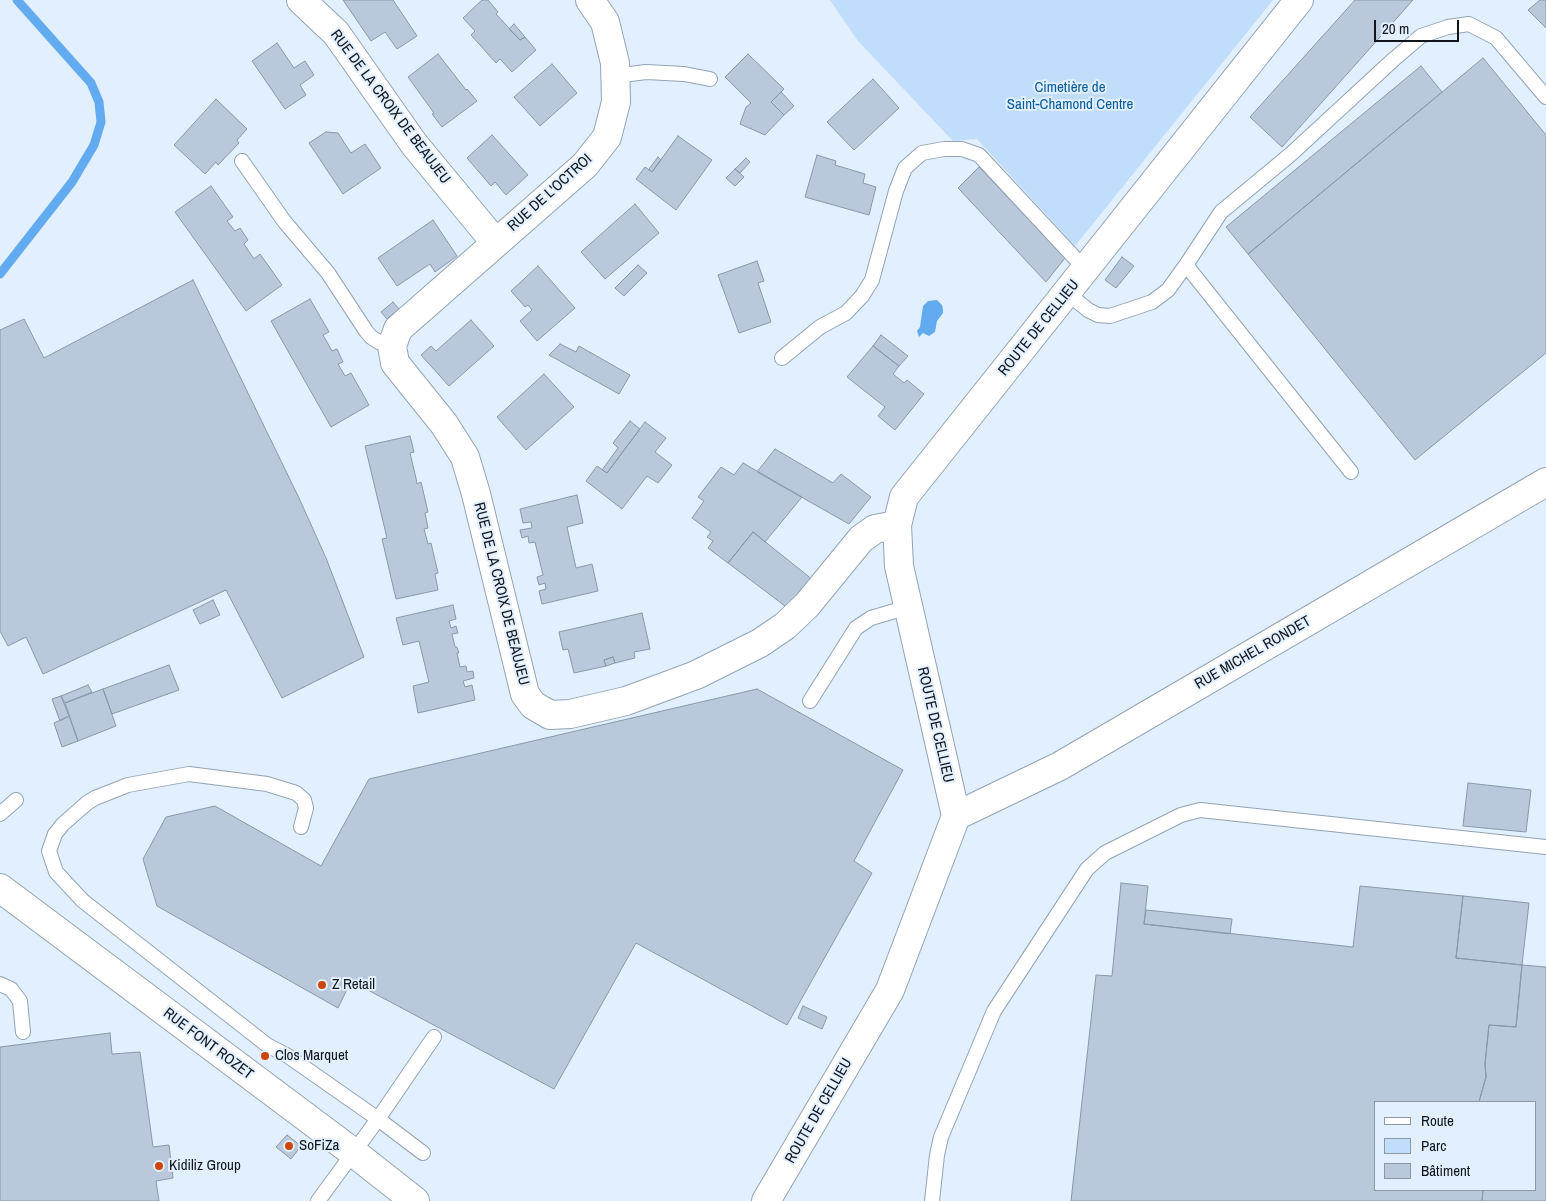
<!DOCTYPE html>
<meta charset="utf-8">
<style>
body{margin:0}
#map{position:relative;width:1546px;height:1201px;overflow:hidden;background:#e1effe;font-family:"Archivo Narrow",sans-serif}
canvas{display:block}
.legend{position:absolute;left:1374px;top:1101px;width:162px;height:90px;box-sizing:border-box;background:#e1effe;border:1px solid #8d98a3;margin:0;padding:6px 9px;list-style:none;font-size:15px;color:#0f151b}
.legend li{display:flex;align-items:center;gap:10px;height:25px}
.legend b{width:25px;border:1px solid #8d98a3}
.scale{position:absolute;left:1374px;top:20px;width:85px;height:22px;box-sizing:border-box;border:2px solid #0f151b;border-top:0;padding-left:6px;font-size:15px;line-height:18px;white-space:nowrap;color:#0f151b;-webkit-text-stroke:4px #e1effe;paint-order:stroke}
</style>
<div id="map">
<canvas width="1546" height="1201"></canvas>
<ul class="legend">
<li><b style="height:6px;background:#fff"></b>Route</li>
<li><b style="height:14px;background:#c0ddfb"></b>Parc</li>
<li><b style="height:14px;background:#b9c9db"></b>Bâtiment</li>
</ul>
<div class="scale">20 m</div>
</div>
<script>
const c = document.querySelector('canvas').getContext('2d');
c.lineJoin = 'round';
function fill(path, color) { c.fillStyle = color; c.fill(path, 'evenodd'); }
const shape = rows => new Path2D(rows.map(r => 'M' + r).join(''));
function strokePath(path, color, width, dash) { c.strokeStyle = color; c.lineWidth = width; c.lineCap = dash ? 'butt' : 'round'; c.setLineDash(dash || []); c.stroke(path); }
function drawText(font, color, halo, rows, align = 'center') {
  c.font = font + ' "Archivo Narrow",sans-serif'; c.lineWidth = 4; c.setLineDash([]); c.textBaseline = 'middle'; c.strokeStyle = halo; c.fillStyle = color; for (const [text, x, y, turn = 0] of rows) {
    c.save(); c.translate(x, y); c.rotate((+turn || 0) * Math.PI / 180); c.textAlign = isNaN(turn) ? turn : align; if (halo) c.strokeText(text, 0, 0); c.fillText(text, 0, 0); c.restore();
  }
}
const green = shape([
 [830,0,1273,0,1075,246,977,139,953,141,858,41]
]);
const water = shape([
 [937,300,942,305,943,310,943,313,937,321,935,332,929,336,923,333,919,337,917,331,920,327,923,306,928,301]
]);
const stream = shape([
 [0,274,72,182,94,145,101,122,99,102,91,83,17,0]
]);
const building = shape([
 [343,0,393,0,417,36,397,49,385,32,371,41,343,0],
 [482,0,488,0,498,12,496,14,520,40,525,37,536,50,512,72,500,59,496,63,471,35,475,31,463,18,482,0],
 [1355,0,1413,0,1282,147,1250,117,1355,0],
 [1540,0,1546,0,1546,28,1528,10,1540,0],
 [514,24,525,37,520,40,509,29,514,24],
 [277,43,294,68,305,61,314,75,300,85,306,95,285,109,252,61,277,43],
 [438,54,466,90,467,89,477,101,442,127,432,114,434,113,408,77,438,54],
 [748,54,784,89,771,102,784,115,765,135,740,124,746,107,751,103,725,77,748,54],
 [1483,58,1546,135,1546,353,1415,460,1248,254,1483,58],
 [552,64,577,93,540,126,514,97,552,64],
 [1421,66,1442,92,1248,254,1226,227,1421,66],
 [873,79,899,108,854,150,827,122,873,79],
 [781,92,794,106,784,115,771,102,781,92],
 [216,99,247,129,237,140,239,143,218,165,216,162,205,174,174,145,216,99],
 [326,132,338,133,351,153,365,144,381,168,343,194,309,143,326,132],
 [492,135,528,175,506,195,495,182,491,186,467,158,492,135],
 [678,136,712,160,676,210,636,179,645,167,652,172,678,136],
 [817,155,836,161,835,165,865,174,863,183,876,187,869,215,805,197,817,155],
 [658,157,661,160,652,172,649,169,658,157],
 [746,158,750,162,740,173,735,169,746,158],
 [979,167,1065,258,1046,282,958,188,979,167],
 [735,169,744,177,735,186,726,178,735,169],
 [211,186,233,217,227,221,235,231,240,228,248,240,244,244,254,259,260,254,282,285,246,311,175,212,211,186],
 [635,204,659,233,605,279,581,252,635,204],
 [433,220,457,256,435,272,430,264,397,286,378,258,433,220],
 [1122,257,1134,266,1116,288,1105,280,1122,257],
 [757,261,764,281,758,283,771,322,739,333,718,275,757,261],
 [638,265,647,273,624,296,615,288,638,265],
 [538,266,575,308,537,341,520,321,532,310,528,305,525,307,511,291,538,266],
 [193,280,299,498,326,558,364,657,282,698,226,590,43,674,26,637,8,646,0,631,0,330,24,319,44,358,193,280],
 [310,299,329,332,323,335,332,351,337,349,343,362,338,364,345,376,351,373,369,405,331,427,271,321,310,299],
 [393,302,399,309,387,319,381,312,393,302],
 [471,320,494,346,449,386,421,355,431,346,436,351,471,320],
 [881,335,908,356,899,366,873,346,881,335],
 [560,344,576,352,579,346,630,375,619,394,549,355,560,344],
 [873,346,899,366,893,374,904,383,907,380,924,394,895,430,878,416,885,407,847,377,873,346],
 [544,374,574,407,526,450,497,417,544,374],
 [630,421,640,429,607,473,602,470,618,448,613,443,630,421],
 [645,422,666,438,655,452,672,465,658,483,647,476,622,509,586,481,597,466,607,473,645,422],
 [410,436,414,452,410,453,416,478,417,484,421,482,428,512,425,513,428,528,424,529,428,544,431,543,438,573,435,574,438,590,396,599,382,539,387,538,365,446,410,436],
 [775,449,833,483,841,474,871,497,849,524,757,472,775,449],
 [743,463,802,497,765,542,753,532,728,563,708,548,713,541,707,537,711,532,692,518,704,501,698,497,721,467,734,475,743,463],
 [577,495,583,523,567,527,576,568,592,564,598,591,542,604,539,591,546,589,545,583,539,585,537,577,543,575,535,542,529,543,528,536,522,538,520,530,532,528,531,522,523,523,520,509,577,495],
 [753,532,813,580,789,609,728,563,753,532],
 [213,600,220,615,200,624,193,610,213,600],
 [453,605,456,619,449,621,451,628,456,626,458,633,452,634,455,647,457,647,459,653,457,653,460,667,466,666,467,672,473,671,474,678,463,681,465,687,472,685,475,700,418,713,413,686,429,682,419,641,403,645,396,618,453,605],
 [642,613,650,649,634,652,635,658,615,663,613,657,604,660,606,666,574,673,568,649,563,650,559,632,642,613],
 [613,657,615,663,606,666,604,660,613,657],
 [169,665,179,690,112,714,103,689,169,665],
 [88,685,92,692,65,703,61,696,88,685],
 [103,689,116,726,78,741,65,703,103,689],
 [757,689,903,770,854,861,872,873,787,1025,636,943,554,1089,351,981,338,1008,157,906,143,859,166,817,215,806,321,866,369,779,757,689],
 [61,696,69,716,60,721,52,699,61,696],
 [69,716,78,741,62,747,54,723,69,716],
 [1468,783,1531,790,1526,832,1463,826,1468,783],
 [1121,883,1148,886,1144,924,1353,947,1360,886,1463,896,1456,958,1522,965,1516,1027,1489,1025,1485,1064,1486,1077,1479,1102,1375,1102,1375,1190,1483,1190,1482,1201,1071,1201,1096,975,1112,976,1121,883],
 [1463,896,1529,903,1522,965,1456,958,1463,896],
 [1146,910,1232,919,1230,934,1144,924,1146,910],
 [1522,965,1546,967,1546,1201,1482,1201,1483,1190,1535,1190,1535,1102,1479,1102,1486,1077,1485,1064,1489,1025,1516,1027,1522,965],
 [803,1006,827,1017,822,1029,798,1018,803,1006],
 [110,1033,112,1054,140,1052,153,1147,169,1145,173,1178,156,1181,159,1201,0,1201,0,1047,110,1033],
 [287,1135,301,1146,291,1159,276,1147,287,1135]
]);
const lane = shape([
 [615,76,646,72,684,74,710,79],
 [242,161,284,221,328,273,366,331,371,337,379,342,392,346],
 [1067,293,1088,310,1098,315,1110,316,1152,302,1168,290,1186,265],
 [782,358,820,327,846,313,862,296,872,280,896,191,905,168,922,153,944,149,962,149,979,155,1086,270],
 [1351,472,1186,265,1221,212,1291,154,1393,60,1421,36,1448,27,1469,24,1496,38,1546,97],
 [810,701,856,628,871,618,908,607],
 [0,814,16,800],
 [301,827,306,808,304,800,296,793,267,784,189,774,128,785,95,798,87,803,63,824,55,834,49,851,56,872,83,901,267,1045,288,1056,378,1119,318,1201],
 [0,984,11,989,20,1001,23,1032],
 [423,1153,378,1119,434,1037],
 [932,1201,937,1155,941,1137,994,1011,1087,869,1105,853,1181,815,1200,810,1546,847]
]);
const street = shape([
 [301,0,336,33,414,144,495,242],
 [590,0,605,22,615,63,616,102,607,137,585,165,398,329,392,346,395,363,444,424,465,457,476,494,525,694,533,705,550,715,570,714,626,701,696,675,760,643,785,626,807,605,861,539,875,529,897,525],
 [956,816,1060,766,1546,482]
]);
const secondary = shape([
 [0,888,354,1153,415,1201],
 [766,1201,890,990,956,816,899,566,897,525,904,497,1299,0]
]);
const markers = [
 [322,985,5,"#cc4607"],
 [265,1056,5,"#cc4607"],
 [289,1146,5,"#cc4607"],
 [159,1166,5,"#cc4607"]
];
const parkNames = [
 ["Cimetière de",1070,88],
 ["Saint-Chamond Centre",1070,105]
];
const streetNames = [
 ["RUE DE LA CROIX DE BEAUJEU",390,107,53],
 ["RUE DE L'OCTROI",550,193,-42],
 ["ROUTE DE CELLIEU",1039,328,-51],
 ["RUE DE LA CROIX DE BEAUJEU",501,594,76],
 ["RUE MICHEL RONDET",1253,653,-30],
 ["ROUTE DE CELLIEU",935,725,77],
 ["RUE FONT ROZET",208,1044,37],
 ["ROUTE DE CELLIEU",819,1111,-60]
];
const poiNames = [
 ["Z Retail",332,985],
 ["Clos Marquet",275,1056],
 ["SoFiZa",299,1146],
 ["Kidiliz Group",169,1166]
];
fill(green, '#c0ddfb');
fill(water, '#62abf1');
strokePath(stream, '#62abf1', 9);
fill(building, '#b9c9db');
strokePath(building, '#8898a9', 1);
strokePath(lane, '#93a3b4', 16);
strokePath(street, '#93a3b4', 30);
strokePath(secondary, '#93a3b4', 30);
strokePath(lane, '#fff', 14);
strokePath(street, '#fff', 28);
strokePath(secondary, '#fff', 28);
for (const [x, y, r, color] of markers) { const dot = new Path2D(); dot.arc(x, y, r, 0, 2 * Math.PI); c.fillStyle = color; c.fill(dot); strokePath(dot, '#e1effe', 2); }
drawText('15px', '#055a9a', '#e1effe', parkNames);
drawText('15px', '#0f151b', '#e1effe', streetNames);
drawText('15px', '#0f151b', '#e1effe', poiNames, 'left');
</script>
